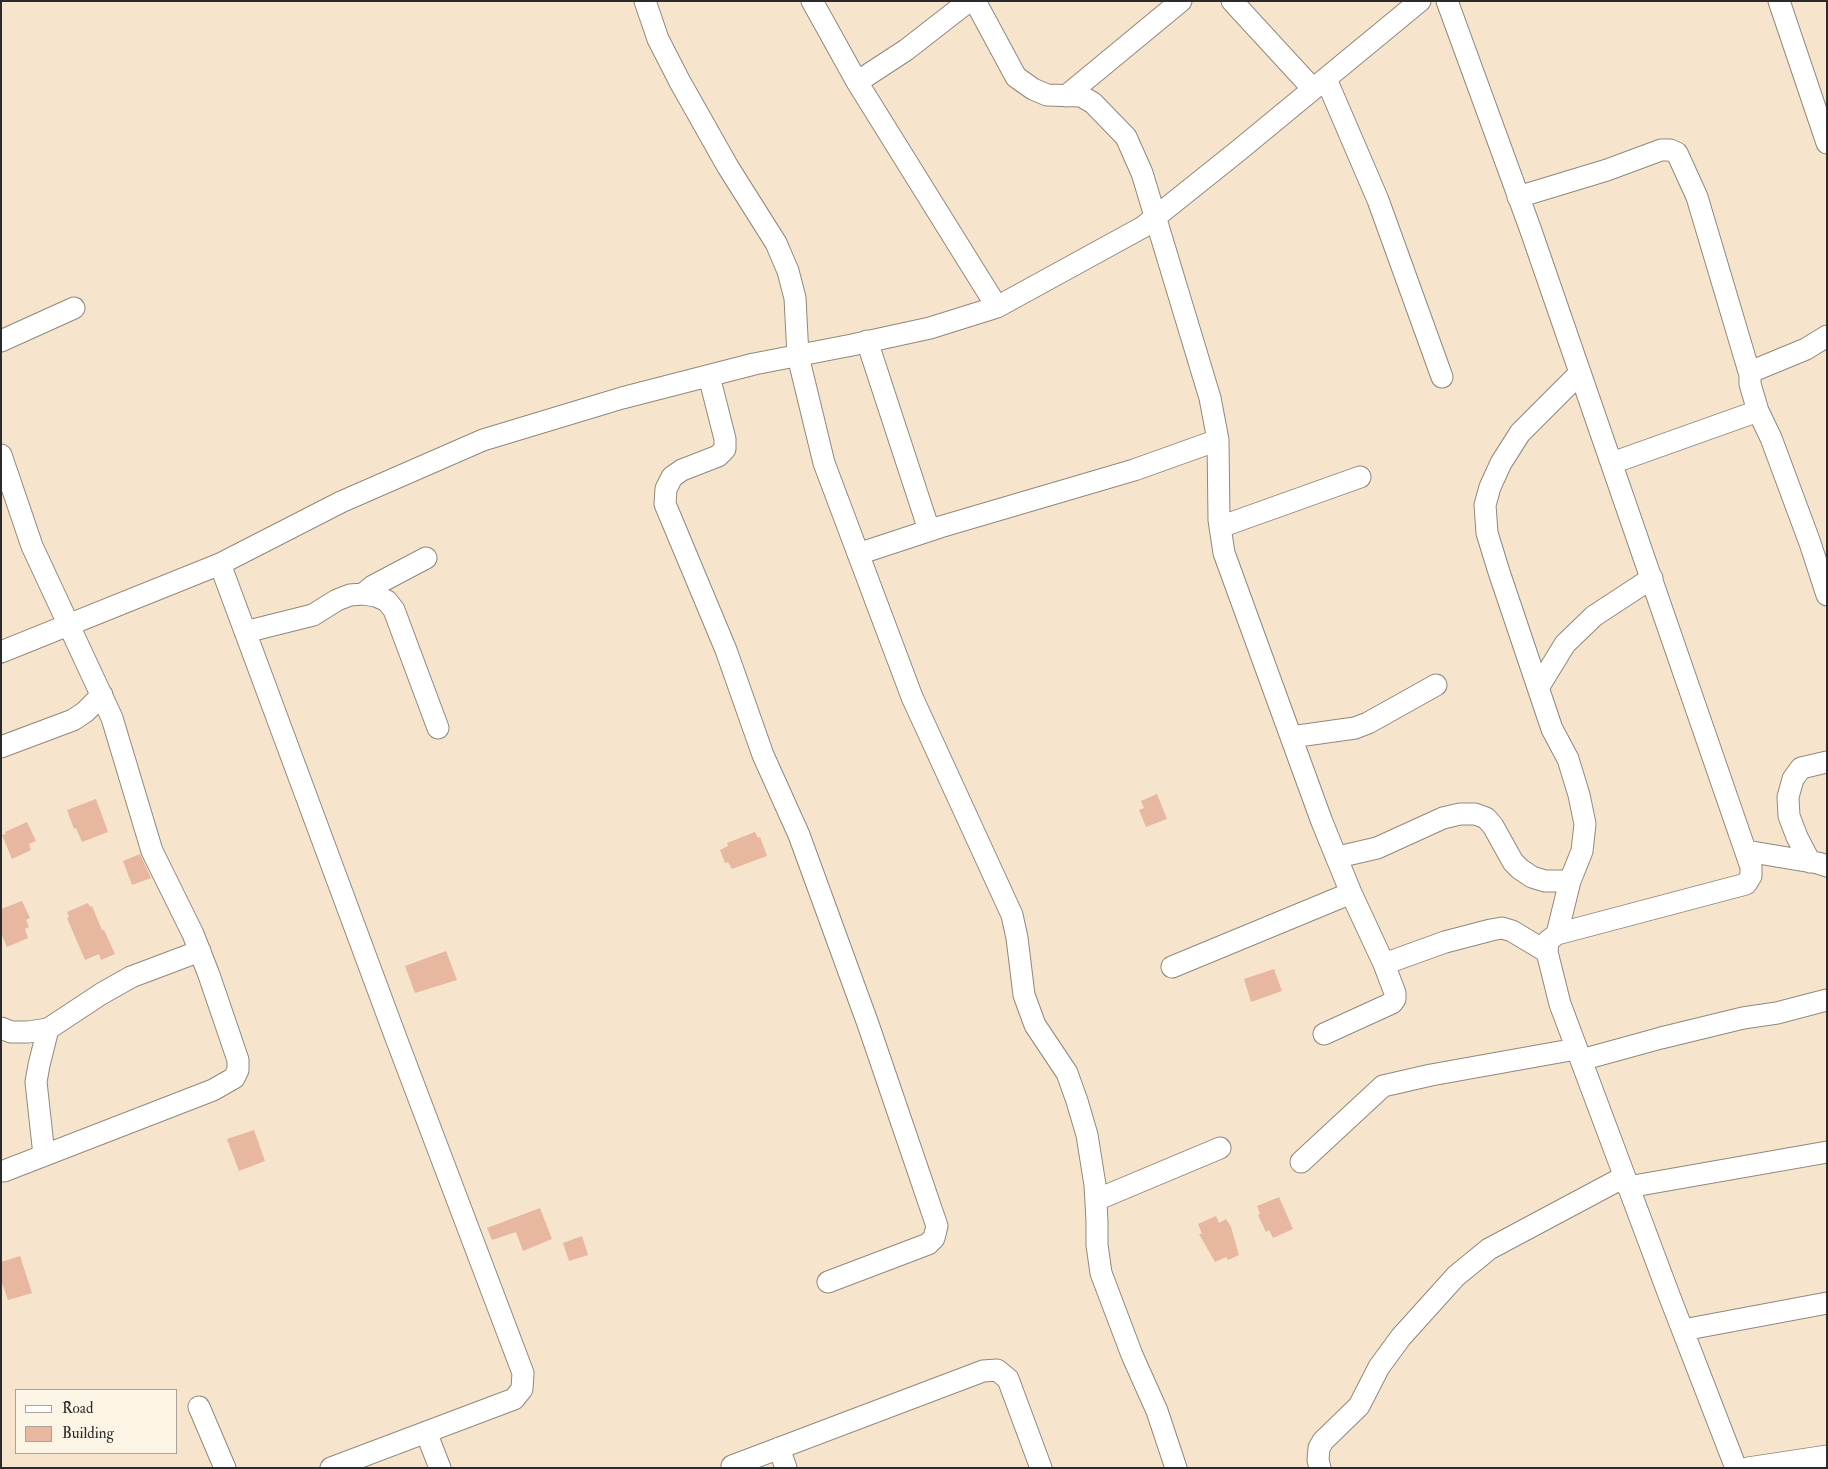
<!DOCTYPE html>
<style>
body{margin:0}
#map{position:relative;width:1828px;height:1469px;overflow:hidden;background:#f6e5cc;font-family:"IM FELL Double Pica",serif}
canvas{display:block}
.frame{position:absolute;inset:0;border:2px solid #2b2b2b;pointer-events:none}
.legend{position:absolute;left:15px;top:1389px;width:162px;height:65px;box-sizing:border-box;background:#fcf5e5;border:1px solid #a8a49b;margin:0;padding:6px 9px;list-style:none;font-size:15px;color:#2b2b2b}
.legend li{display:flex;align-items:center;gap:10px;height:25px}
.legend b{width:25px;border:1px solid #a8a49b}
</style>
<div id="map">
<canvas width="1828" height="1469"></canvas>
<div class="frame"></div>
<ul class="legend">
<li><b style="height:6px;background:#fff"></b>Road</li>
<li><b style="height:14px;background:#e7b79f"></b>Building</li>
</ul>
</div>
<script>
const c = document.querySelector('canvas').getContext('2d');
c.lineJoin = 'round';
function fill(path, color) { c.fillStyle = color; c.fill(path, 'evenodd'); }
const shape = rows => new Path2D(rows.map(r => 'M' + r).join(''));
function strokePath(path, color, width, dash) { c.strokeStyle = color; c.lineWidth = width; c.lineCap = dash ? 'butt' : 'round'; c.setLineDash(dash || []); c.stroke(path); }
const building = shape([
 [1157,794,1167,819,1146,827,1139,810,1144,808,1141,801],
 [96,799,108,832,82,842,76,828,74,829,67,810],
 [27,822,36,841,29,844,31,850,12,859,2,835,6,834,5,832],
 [755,832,758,838,760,837,767,856,732,869,728,862,725,863,720,850,728,846,727,843],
 [140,854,151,878,132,885,123,861],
 [22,901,30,918,26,920,29,927,25,929,28,938,7,947,1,933,1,909],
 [88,903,90,907,92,906,102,930,104,930,115,954,101,960,99,954,85,960,67,918,69,917,67,912],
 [446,951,457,980,415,993,405,966],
 [1274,969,1282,991,1251,1002,1244,979],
 [254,1130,265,1161,239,1171,227,1139],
 [1279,1197,1293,1229,1273,1238,1269,1230,1266,1232,1258,1215,1260,1214,1257,1206],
 [540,1208,552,1239,523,1251,516,1232,492,1240,487,1228],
 [1216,1216,1219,1223,1226,1219,1231,1227,1239,1255,1228,1260,1226,1257,1215,1262,1199,1234,1202,1234,1198,1224],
 [582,1236,588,1255,569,1261,563,1243],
 [20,1256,32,1293,8,1300,1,1280,1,1262]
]);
const street = shape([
 [645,1,658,39,680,82,728,167,776,243,788,271,795,298,798,356,824,463,912,697,1012,915,1017,938,1024,995,1035,1025,1067,1073,1077,1101,1087,1135,1095,1185,1097,1221,1097,1245,1101,1273,1132,1355,1157,1411,1176,1468],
 [812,1,857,82,997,307],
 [975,1,1016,77,1033,89,1047,95,1081,96,1093,103,1126,137,1142,173,1210,398,1218,440,1219,520,1224,553,1322,822,1351,893,1384,964,1395,993,1395,999,1392,1003,1324,1034],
 [1232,1,1313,89],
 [1447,1,1530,228,1751,867,1751,876,1746,884,1557,934,1548,941,1547,952,1560,1004,1669,1295,1736,1468],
 [1779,1,1827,143],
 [1326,79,1378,200,1442,377],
 [857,82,906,50,969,1],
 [1066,96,1181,1],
 [1518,197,1607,170,1661,150,1670,150,1677,153,1697,197,1750,375],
 [1827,336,1806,349,1755,370,1750,375,1750,384,1758,411,1771,438,1810,543,1827,595],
 [1,341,74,308],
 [867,341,929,530],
 [709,376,725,439,725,449,718,456,682,470,672,477,666,489,665,504,726,650,763,755,799,835,868,1024,937,1226,934,1238,928,1244,828,1282],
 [1,455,32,546,112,718,152,851,193,934,209,975,238,1060,238,1070,234,1078,213,1090,4,1171],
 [1612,463,1758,411],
 [1220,527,1360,477],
 [858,554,940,527,1134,470,1218,440],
 [220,564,396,1038,523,1373,522,1389,514,1399,331,1468],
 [363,594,373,586,426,558],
 [245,632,313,615,337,600,350,595,363,594,376,596,387,601,394,610,438,728],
 [1,652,220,564,341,502,483,440,622,398,754,364,852,345,930,328,997,307,1143,227,1238,151,1420,1],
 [1538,688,1565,644,1594,616,1652,578],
 [1291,737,1355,728,1368,723,1436,685],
 [1,747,73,720,85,712,102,695],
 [1746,851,1818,863,1827,866],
 [1338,857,1377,848,1443,818,1460,814,1475,814,1486,818,1493,826,1513,862,1520,869,1532,877,1545,881,1570,881],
 [1810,862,1797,837,1789,816,1788,797,1793,779,1801,768,1827,762],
 [1557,934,1570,881,1582,851,1585,824,1579,795,1568,759,1552,729,1499,572,1487,533,1485,505,1490,487,1501,463,1520,433,1580,373],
 [1384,964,1445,942,1491,930,1502,928,1512,931,1547,952],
 [1172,967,1351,893],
 [1,1028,11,1032,28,1032,48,1029,101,994,131,977,200,951],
 [1581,1060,1661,1038,1743,1018,1777,1013,1827,1000],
 [44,1155,36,1082,39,1065,48,1029],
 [1301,1162,1383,1086,1431,1075,1576,1049],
 [1628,1187,1827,1152],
 [1096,1200,1220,1148],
 [1683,1330,1827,1303],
 [199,1407,225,1468],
 [426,1432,440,1468],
 [779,1448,786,1468],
 [732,1466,983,1371,997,1370,1008,1379,1041,1468],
 [1320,1468,1318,1460,1319,1448,1323,1441,1359,1406,1379,1367,1401,1337,1456,1276,1489,1249,1624,1177],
 [1748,1468,1827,1456]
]);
fill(building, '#e7b79f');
strokePath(street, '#90887c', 23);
strokePath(street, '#fff', 21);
</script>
